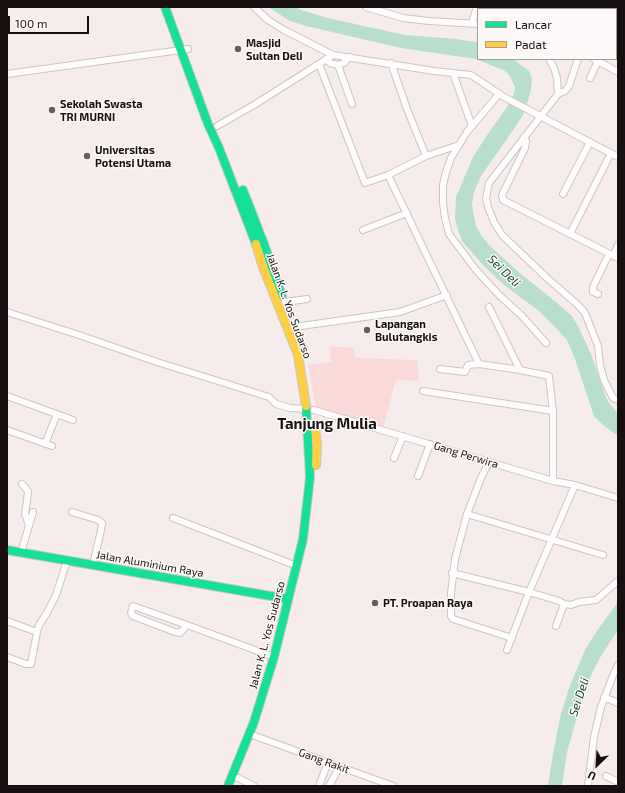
<!DOCTYPE html>
<style>
body{margin:0}
#map{position:relative;width:625px;height:793px;overflow:hidden;background:#f7ecec;font-family:"Exo 2",sans-serif}
canvas{display:block}
.frame{position:absolute;inset:0;border:8px solid #181010;pointer-events:none}
.legend{position:absolute;left:477px;top:8px;width:140px;height:52px;box-sizing:border-box;background:#fef9f9;border:1px solid #a29c9c;margin:0;padding:5px 7px;list-style:none;font-size:12px;color:#181010}
.legend li{display:flex;align-items:center;gap:8px;height:20px}
.legend b{width:20px;border:1px solid #a29c9c}
.north{position:absolute;left:577px;top:745px;width:40px;height:40px;-webkit-text-stroke:3px #fef9f9;paint-order:stroke;rotate:205deg;font-size:11px;font-weight:700;line-height:16px;text-align:center;color:#181010}
.north::after{content:'';display:block;margin:auto;width:14px;height:18px;background:#181010;clip-path:polygon(50% 0,100% 100%,50% 72%,0 100%)}
.scale{position:absolute;left:8px;top:16px;width:81px;height:18px;box-sizing:border-box;border:2px solid #181010;border-top:0;padding-left:5px;font-size:12px;line-height:14px;white-space:nowrap;color:#181010;-webkit-text-stroke:3px #fef9f9;paint-order:stroke}
</style>
<div id="map">
<canvas width="625" height="793"></canvas>
<div class="frame"></div>
<ul class="legend">
<li><b style="height:5px;background:#16e098"></b>Lancar</li>
<li><b style="height:5px;background:#ffcf43"></b>Padat</li>
</ul>
<div class="north">U</div>
<div class="scale">100 m</div>
</div>
<script>
const c = document.querySelector('canvas').getContext('2d');
c.lineJoin = 'round';
function fill(path, color) { c.fillStyle = color; c.fill(path, 'evenodd'); }
const shape = rows => new Path2D(rows.map(r => 'M' + r).join(''));
function strokePath(path, color, width, dash) { c.strokeStyle = color; c.lineWidth = width; c.lineCap = dash ? 'butt' : 'round'; c.setLineDash(dash || []); c.stroke(path); }
function drawText(font, color, halo, rows, align = 'center') {
  c.font = font + ' "Exo 2",sans-serif'; c.lineWidth = 3; c.setLineDash([]); c.textBaseline = 'middle'; c.strokeStyle = halo; c.fillStyle = color; for (const [text, x, y, turn = 0] of rows) {
    c.save(); c.translate(x, y); c.rotate((+turn || 0) * Math.PI / 180); c.textAlign = isNaN(turn) ? turn : align; if (halo) c.strokeText(text, 0, 0); c.fillText(text, 0, 0); c.restore();
  }
}
const green = shape([
 [330,346,354,348,355,358,417,360,419,381,396,380,383,428,316,408,308,365,331,362]
]);
const water = shape([
 [268,7,295,7,301,10,328,18,405,35,456,39,476,42,478,43,478,59,513,59,529,71,532,79,531,90,524,113,518,123,481,176,474,192,472,205,476,226,481,235,489,245,522,275,556,302,572,316,579,328,591,354,607,400,618,414,618,436,603,425,594,416,575,359,567,340,555,327,539,311,504,285,484,266,462,241,458,230,455,218,456,197,473,157,485,138,507,107,514,93,515,87,510,76,505,71,476,59,401,48,306,26,290,21],
 [618,602,618,630,601,656,592,673,584,692,567,752,562,786,548,786,554,748,561,714,569,688,586,648,599,628]
]);
const street = shape([
 [254,7,268,20,284,30,333,55,434,71,471,75,504,97,618,157],
 [366,7,403,18,429,21,478,24],
 [581,9,582,7],
 [472,23,477,7],
 [616,41,618,37],
 [326,59,330,63,338,65,344,63,350,57],
 [549,59,554,68,557,78,558,94,489,183,486,198,488,207,494,222,502,235,547,278,578,305,585,313,598,346,600,365,604,380,613,398,618,400],
 [594,59,618,72],
 [391,63,407,109,426,156],
 [319,64,365,183,388,175,426,156,459,145],
 [338,65,352,104],
 [453,73,472,126],
 [7,74,188,49],
 [590,78,598,61],
 [499,94,467,132,451,158,446,172,443,185,443,203,445,218,449,234,476,270,499,295,522,316,546,343],
 [558,94,565,91,569,86,578,59],
 [217,126,254,105,333,55],
 [524,137,526,141,525,148,502,195,503,200,618,258],
 [388,175,479,364],
 [563,194,590,142],
 [363,230,407,213],
 [570,234,611,153],
 [613,256,618,245],
 [598,294,593,292,593,287,609,254],
 [285,302,307,299],
 [489,307,520,370],
 [7,312,79,335,154,361,269,397,276,404,290,408,307,409],
 [294,327,400,312,447,295],
 [440,369,465,372,468,365,479,364,520,370,549,376,553,411,553,481],
 [423,391,553,411],
 [7,396,73,420],
 [314,410,553,481,575,485,618,498],
 [7,430,52,446],
 [45,444,57,414],
 [394,458,403,436],
 [489,462,481,478,467,514,455,559,451,593,451,616,453,619,512,638],
 [418,476,430,444],
 [22,484,28,491,27,501,25,514,29,525],
 [72,512,98,520,102,523,101,530,93,565],
 [467,514,603,555],
 [173,518,297,566],
 [21,553,33,512],
 [452,573,529,592,559,601,564,604,556,626],
 [564,604,571,605,579,602,596,600,618,581],
 [7,621,37,632,31,664,26,664,7,657],
 [187,625,180,633,175,632,133,616,131,613,132,609,133,606,187,625,274,657],
 [37,632,39,625,47,613,56,595,67,561],
 [507,650,529,592,575,485],
 [604,697,618,703],
 [255,736,393,786],
 [606,776,618,782],
 [238,778,254,786],
 [319,786,328,762],
 [329,786,340,766],
 [588,786,594,737,601,707,614,673,618,665]
]);
const fast = shape([
 [165,7,208,124,219,148,256,244],
 [243,190,264,244,282,296],
 [7,550,288,599],
 [228,786,254,722,274,657,303,539,310,477,306,406]
]);
const slow = shape([
 [256,244,263,267,298,355,306,406],
 [315,426,317,445,316,465]
]);
const markers = [
 [238,49,4,"#665d5d"],
 [52,110,4,"#665d5d"],
 [87,156,4,"#665d5d"],
 [367,330,4,"#665d5d"],
 [375,603,4,"#665d5d"]
];
const poiNames = [
 ["Masjid",246,43],
 ["Sultan Deli",246,56],
 ["Sekolah Swasta",60,104],
 ["TRI MURNI",60,117],
 ["Universitas",95,150],
 ["Potensi Utama",95,163],
 ["Lapangan",375,324],
 ["Bulutangkis",375,337],
 ["PT. Proapan Raya",383,603]
];
const streetNames = [
 ["Jalan K. L. Yos Sudarso",289,306,70],
 ["Gang Perwira",466,455,17],
 ["Jalan Aluminium Raya",150,564,10],
 ["Jalan K. L. Yos Sudarso",267,635,-75],
 ["Gang Rakit",324,761,20]
];
const waterNames = [
 ["Sei Deli",504,271,44],
 ["Sei Deli",579,697,-72]
];
const districtNames = [
 ["Tanjung Mulia",327,424]
];
fill(green, '#fad9d9');
fill(water, '#b8dfcc');
strokePath(street, '#cdc4c4', 8);
strokePath(fast, '#cdc4c4', 10);
strokePath(slow, '#cdc4c4', 10);
strokePath(street, '#fefcfc', 6);
strokePath(fast, '#16e098', 8);
strokePath(slow, '#ffcf43', 8);
for (const [x, y, r, color] of markers) { const dot = new Path2D(); dot.arc(x, y, r, 0, 2 * Math.PI); c.fillStyle = color; c.fill(dot); strokePath(dot, '#fef9f9', 1.5); }
drawText('bold 11px', '#181010', '#fef9f9', poiNames, 'left');
drawText('11px', '#181010', '#fef9f9', streetNames);
drawText('italic 12px', '#114331', '#fef9f9', waterNames);
drawText('bold 15px', '#181010', '#fef9f9', districtNames);
</script>
